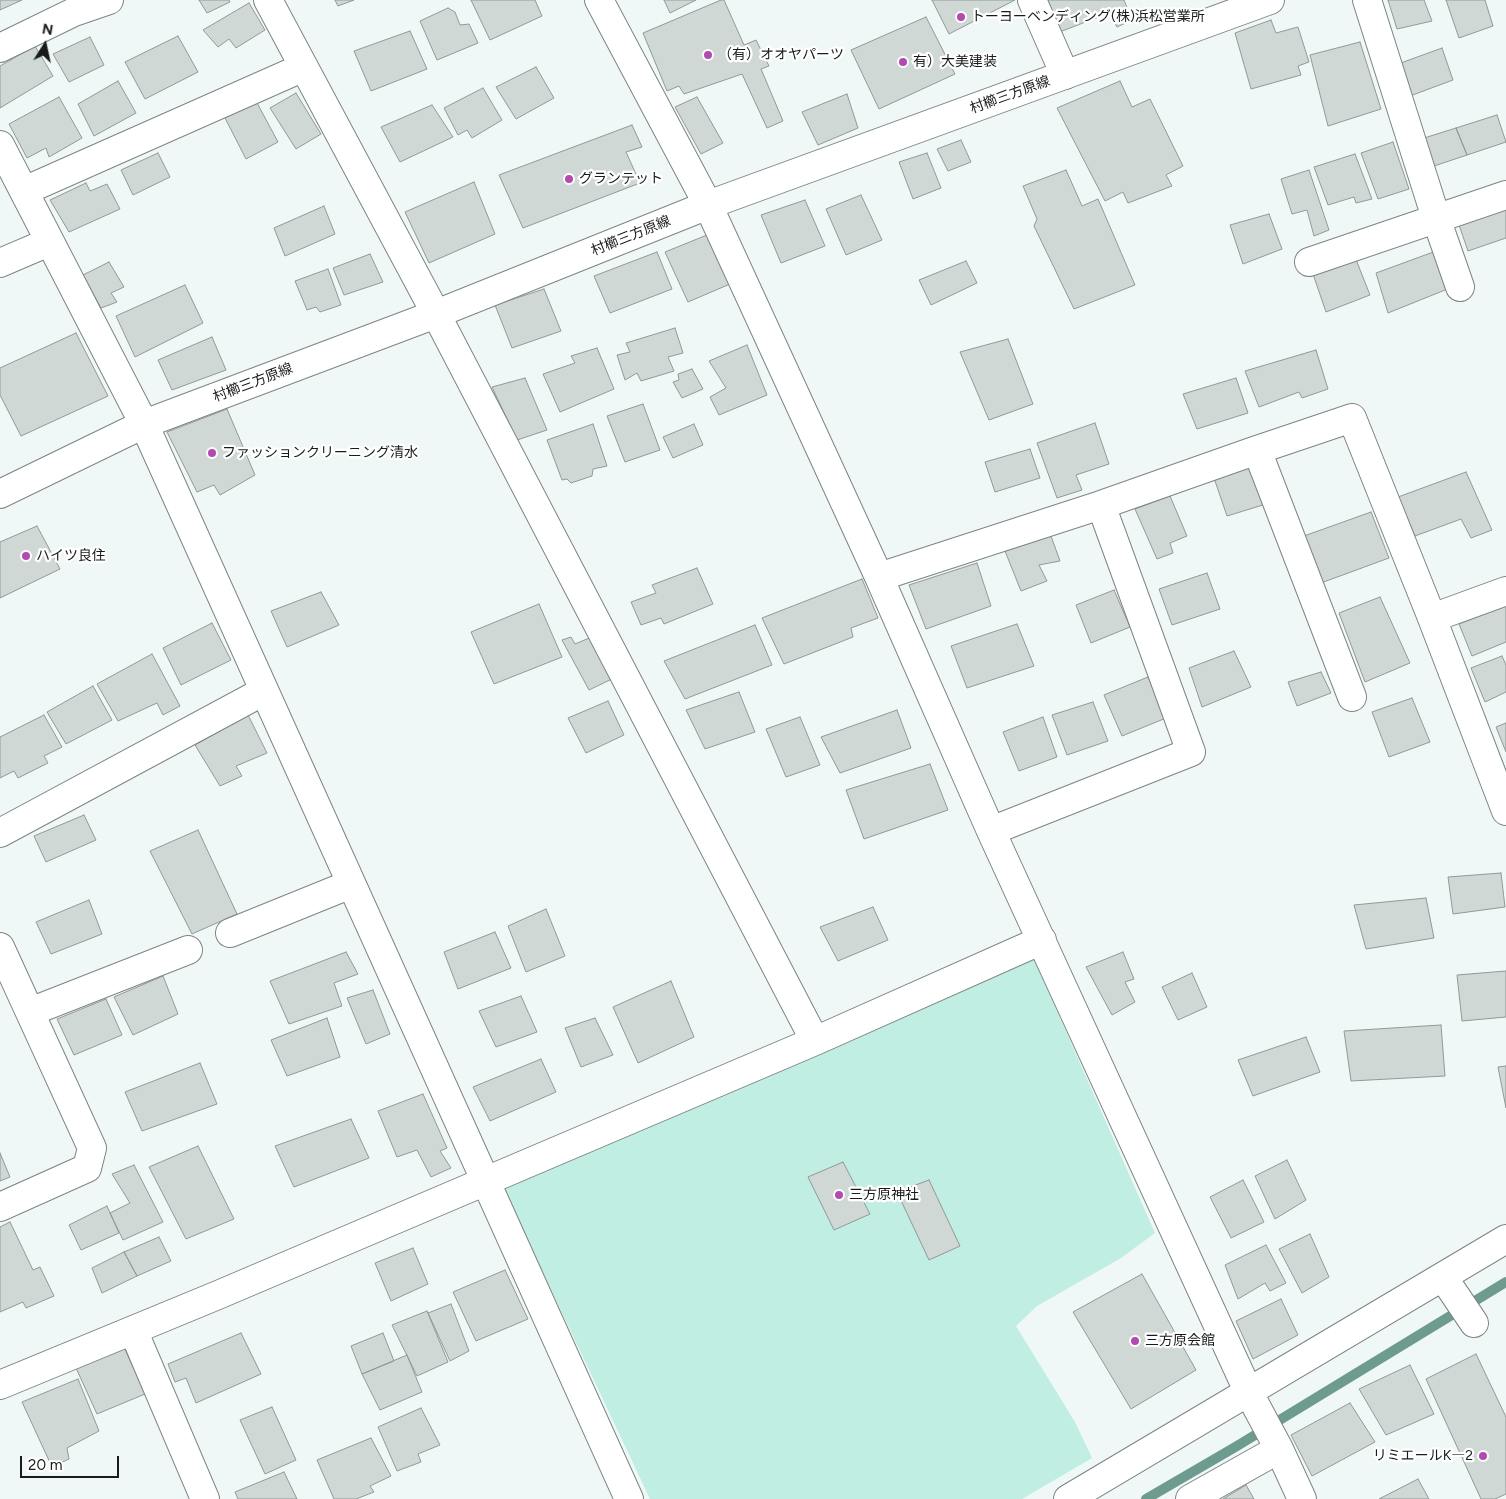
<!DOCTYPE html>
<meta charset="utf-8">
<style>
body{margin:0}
#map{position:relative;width:1506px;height:1499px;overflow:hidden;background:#eff8f6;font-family:Figtree,sans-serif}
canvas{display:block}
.north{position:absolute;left:20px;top:20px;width:50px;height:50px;-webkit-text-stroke:4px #fff;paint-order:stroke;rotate:10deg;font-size:14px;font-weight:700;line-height:20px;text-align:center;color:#181b1a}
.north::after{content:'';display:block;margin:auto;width:18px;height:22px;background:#181b1a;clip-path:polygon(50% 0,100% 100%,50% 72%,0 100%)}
.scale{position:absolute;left:20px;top:1456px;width:99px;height:22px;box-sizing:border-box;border:2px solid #181b1a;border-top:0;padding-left:6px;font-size:15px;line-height:18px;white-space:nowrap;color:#181b1a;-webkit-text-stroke:4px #fff;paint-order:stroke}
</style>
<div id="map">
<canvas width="1506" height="1499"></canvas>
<div class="north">N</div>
<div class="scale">20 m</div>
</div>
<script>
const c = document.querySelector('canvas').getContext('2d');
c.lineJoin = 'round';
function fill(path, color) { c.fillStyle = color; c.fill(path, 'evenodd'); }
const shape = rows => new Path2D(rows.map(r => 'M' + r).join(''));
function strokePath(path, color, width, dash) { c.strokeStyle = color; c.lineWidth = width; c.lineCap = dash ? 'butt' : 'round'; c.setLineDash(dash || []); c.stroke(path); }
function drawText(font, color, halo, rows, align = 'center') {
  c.font = font + ' Figtree,"Noto Sans JP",sans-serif'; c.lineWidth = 4.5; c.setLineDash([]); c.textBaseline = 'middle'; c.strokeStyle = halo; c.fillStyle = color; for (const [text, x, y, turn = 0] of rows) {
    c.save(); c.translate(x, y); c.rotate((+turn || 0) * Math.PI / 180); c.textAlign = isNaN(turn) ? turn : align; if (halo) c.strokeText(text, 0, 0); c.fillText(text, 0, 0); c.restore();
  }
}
const green = shape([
 [1033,957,1155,1233,1121,1258,1037,1306,1016,1326,1075,1422,1092,1458,1022,1499,650,1499,502,1186]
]);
const stream = shape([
 [1146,1499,1237,1446,1506,1282]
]);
const building = shape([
 [0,0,22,0,0,10,0,0],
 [199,0,229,0,230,2,207,13,199,0],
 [335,0,354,0,338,6,335,0],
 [471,0,535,0,542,16,490,40,471,0],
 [664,0,696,0,670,13,664,0],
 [721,0,724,0,744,45,756,40,769,66,761,69,783,121,767,128,742,74,684,94,679,86,667,91,643,33,721,0],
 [932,0,1015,0,949,34,932,0],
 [1043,0,1124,0,1132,20,1117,27,1109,13,1057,33,1043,0],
 [1388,0,1424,0,1432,21,1397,29,1388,0],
 [1446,0,1485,0,1493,26,1459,38,1446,0],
 [249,3,265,30,236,48,229,39,218,47,203,30,249,3],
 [448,8,455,12,460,25,469,24,478,43,437,60,420,21,448,8],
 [926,17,955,74,879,109,851,50,926,17],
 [1271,20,1276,33,1298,27,1309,62,1298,66,1301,75,1251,89,1235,33,1271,20],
 [410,31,427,69,371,91,354,51,410,31],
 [178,36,198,72,145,99,125,62,178,36],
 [90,37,104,65,69,82,53,54,90,37],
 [1360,42,1381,109,1328,126,1310,55,1360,42],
 [35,46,53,76,0,108,0,66,35,46],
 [1442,48,1453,80,1410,96,1398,64,1442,48],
 [536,67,554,98,516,119,496,87,536,67],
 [118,81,136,113,94,136,78,104,118,81],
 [1120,81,1132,107,1150,99,1183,166,1166,175,1172,186,1128,203,1123,192,1105,201,1057,108,1120,81],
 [483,88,502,120,472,138,467,130,458,135,444,108,483,88],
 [296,93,321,134,296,149,270,108,296,93],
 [847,94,858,128,818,145,802,112,847,94],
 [59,97,82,138,49,157,46,148,27,158,9,124,59,97],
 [697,97,723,143,701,154,675,107,697,97],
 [256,101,278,142,246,159,225,118,256,101],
 [432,105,453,137,400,162,381,127,432,105],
 [1497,115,1506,142,1467,155,1456,128,1497,115],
 [632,125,642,147,626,152,640,183,523,228,499,175,632,125],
 [1456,128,1467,155,1431,167,1421,139,1456,128],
 [961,140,971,162,948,171,937,149,961,140],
 [1393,142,1409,189,1378,199,1361,153,1393,142],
 [158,153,170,177,133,195,121,170,158,153],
 [927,153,941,188,913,199,899,162,927,153],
 [1355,154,1372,199,1356,203,1354,197,1328,205,1314,167,1355,154],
 [1066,170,1082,206,1098,199,1135,285,1074,309,1034,226,1037,219,1023,186,1066,170],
 [1309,170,1329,230,1314,236,1307,210,1292,214,1281,179,1309,170],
 [474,182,495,234,429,263,405,212,474,182],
 [86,183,90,191,107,184,120,209,69,232,50,200,86,183],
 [861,195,882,240,846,255,826,209,861,195],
 [805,200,825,246,781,263,761,215,805,200],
 [1506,205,1506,238,1468,251,1458,222,1506,205],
 [324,206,335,234,285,256,274,228,324,206],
 [1269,214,1282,249,1243,264,1230,225,1269,214],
 [707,235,730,284,688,302,665,252,707,235],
 [1436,251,1450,288,1388,313,1376,273,1436,251],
 [657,252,672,289,610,313,594,276,657,252],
 [370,254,383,282,344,295,333,268,370,254],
 [1355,257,1370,295,1326,312,1313,274,1355,257],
 [966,261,977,283,931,305,919,280,966,261],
 [109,262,124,287,111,293,117,302,101,308,83,275,109,262],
 [328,269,341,305,320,312,316,307,307,310,295,281,328,269],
 [185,285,203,323,135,357,116,316,185,285],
 [544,289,561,331,512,348,495,305,544,289],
 [675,328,683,353,668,357,674,371,641,381,637,373,625,380,617,355,630,352,626,343,675,328],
 [76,333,108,396,21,436,0,395,0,368,76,333],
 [212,337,226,370,172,390,158,360,212,337],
 [1008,339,1033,404,989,420,960,352,1008,339],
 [747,345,767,395,719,415,710,397,726,388,709,361,747,345],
 [597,348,614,389,560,412,543,374,575,363,571,356,597,348],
 [1316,350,1328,389,1302,398,1299,392,1259,407,1245,371,1316,350],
 [692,369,703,389,682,398,673,382,679,380,678,374,692,369],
 [525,378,547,430,517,440,492,387,525,378],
 [1236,378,1248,413,1197,429,1183,394,1236,378],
 [643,404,660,450,625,462,607,416,643,404],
 [227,409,255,475,220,495,214,485,197,492,167,432,227,409],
 [1095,423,1109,464,1076,475,1082,490,1057,498,1037,443,1095,423],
 [593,424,607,466,593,469,592,476,571,483,567,479,562,480,547,440,593,424],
 [694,424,703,445,673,458,663,437,694,424],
 [1030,449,1040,478,995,492,985,462,1030,449],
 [1250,467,1263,505,1227,516,1214,478,1250,467],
 [1466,472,1492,530,1471,538,1461,519,1415,536,1398,497,1466,472],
 [1170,496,1187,536,1170,543,1173,553,1157,559,1135,509,1170,496],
 [1371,512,1389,558,1321,583,1304,536,1371,512],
 [37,526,60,569,0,598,0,542,37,526],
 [1051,536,1060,561,1039,565,1047,581,1021,591,1005,551,1051,536],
 [977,563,991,606,926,629,909,585,977,563],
 [697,568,713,604,664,624,661,618,641,625,631,602,656,593,652,585,697,568],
 [1207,573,1220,609,1172,625,1159,589,1207,573],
 [862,579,878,618,851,628,853,637,784,664,762,618,862,579],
 [1114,590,1130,627,1091,643,1076,605,1114,590],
 [321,592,339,625,287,647,271,611,321,592],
 [1380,597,1410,663,1365,682,1339,613,1380,597],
 [539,604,562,657,494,684,471,632,539,604],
 [1506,606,1506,642,1472,656,1459,624,1506,606],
 [212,623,231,660,181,685,163,648,212,623],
 [1017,624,1034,666,967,688,951,646,1017,624],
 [755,625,772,665,685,699,664,661,755,625],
 [594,636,616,677,589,690,562,640,571,637,575,644,594,636],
 [1234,651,1251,687,1202,707,1189,668,1234,651],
 [152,654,180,706,163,715,157,703,118,721,97,684,152,654],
 [1502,656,1506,665,1506,692,1485,702,1471,668,1502,656],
 [1321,672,1331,693,1297,706,1288,682,1321,672],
 [1148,677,1166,718,1122,736,1104,695,1148,677],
 [93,686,112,720,66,744,47,712,93,686],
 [739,692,755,732,705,749,686,710,739,692],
 [1412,698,1430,742,1389,757,1372,712,1412,698],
 [608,701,624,735,586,753,568,718,608,701],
 [1093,702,1108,741,1067,755,1052,715,1093,702],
 [897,710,911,748,840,773,821,737,897,710],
 [44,715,62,747,44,756,48,763,18,778,14,771,0,778,0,737,44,715],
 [248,715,267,753,236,766,242,776,220,786,195,745,248,715],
 [800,717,820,765,786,777,766,729,800,717],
 [1043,717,1057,757,1019,771,1003,732,1043,717],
 [1506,723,1506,752,1496,727,1506,723],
 [930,764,948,810,864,839,846,790,930,764],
 [84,815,96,840,46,862,34,836,84,815],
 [198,830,237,914,192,934,150,851,198,830],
 [1501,873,1505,907,1453,914,1448,877,1501,873],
 [1426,898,1434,938,1366,949,1354,905,1426,898],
 [89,900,102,934,51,954,36,922,89,900],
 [873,907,888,940,838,961,820,927,873,907],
 [546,909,565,956,526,972,508,926,546,909],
 [495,932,511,968,458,989,444,952,495,932],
 [346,952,358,974,334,983,342,1006,289,1024,270,981,346,952],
 [1123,952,1134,979,1125,982,1135,1002,1112,1015,1086,967,1123,952],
 [1506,971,1506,1017,1462,1021,1457,975,1506,971],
 [1192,973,1207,1007,1178,1020,1162,987,1192,973],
 [163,976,178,1014,133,1035,114,997,163,976],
 [671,981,694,1037,638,1063,613,1007,671,981],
 [373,990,390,1034,366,1044,347,998,373,990],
 [521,996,537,1032,496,1047,479,1011,521,996],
 [106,999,122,1035,74,1055,57,1019,106,999],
 [327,1018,340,1057,287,1076,271,1040,327,1018],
 [595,1018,613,1055,581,1067,565,1028,595,1018],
 [1441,1025,1445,1076,1351,1081,1344,1031,1441,1025],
 [1306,1037,1320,1072,1253,1096,1238,1060,1306,1037],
 [541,1059,556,1092,490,1121,473,1087,541,1059],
 [200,1063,217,1104,142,1131,125,1092,200,1063],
 [1506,1066,1506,1108,1498,1067,1506,1066],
 [423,1094,447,1148,440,1151,451,1168,431,1177,417,1150,397,1157,378,1111,423,1094],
 [351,1119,369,1158,294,1187,275,1146,351,1119],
 [198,1146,234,1219,186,1239,149,1167,198,1146],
 [0,1153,10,1177,0,1181,0,1153],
 [1287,1160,1306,1200,1275,1219,1255,1176,1287,1160],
 [843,1162,870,1214,834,1230,808,1177,843,1162],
 [134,1165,163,1222,123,1240,110,1213,130,1203,112,1174,134,1165],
 [929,1180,960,1246,929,1260,897,1192,929,1180],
 [1243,1180,1264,1222,1231,1238,1210,1197,1243,1180],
 [107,1206,119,1233,81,1250,69,1225,107,1206],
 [10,1222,33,1270,40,1267,54,1296,26,1308,23,1302,0,1312,0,1227,10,1222],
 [1310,1234,1329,1277,1302,1293,1279,1249,1310,1234],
 [159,1237,171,1261,137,1276,124,1252,159,1237],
 [1266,1245,1286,1283,1270,1291,1265,1283,1238,1299,1225,1265,1266,1245],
 [413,1248,428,1284,391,1301,375,1263,413,1248],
 [124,1252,137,1276,102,1293,92,1268,124,1252],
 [505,1270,528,1319,476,1341,453,1292,505,1270],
 [1142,1274,1196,1370,1131,1409,1073,1312,1142,1274],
 [1281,1299,1298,1335,1253,1359,1236,1321,1281,1299],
 [451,1304,469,1351,450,1361,428,1313,451,1304],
 [427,1311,448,1362,417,1376,392,1325,427,1311],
 [241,1333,261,1374,196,1403,186,1378,175,1382,168,1364,241,1333],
 [383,1333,394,1361,362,1374,351,1346,383,1333],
 [124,1347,145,1394,97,1414,76,1368,124,1347],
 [1476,1354,1506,1417,1506,1494,1495,1499,1481,1499,1426,1379,1476,1354],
 [407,1355,422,1392,380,1410,362,1374,407,1355],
 [1410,1365,1434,1414,1386,1435,1359,1389,1410,1365],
 [78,1379,99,1431,67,1448,69,1459,52,1467,22,1402,78,1379],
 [1350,1403,1375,1442,1312,1476,1291,1435,1350,1403],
 [272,1407,296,1460,265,1474,240,1420,272,1407],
 [421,1408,440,1445,418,1454,421,1462,397,1471,378,1427,421,1408],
 [371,1438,391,1476,370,1486,374,1492,356,1499,334,1499,317,1460,371,1438],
 [284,1472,297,1499,238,1499,235,1492,284,1472],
 [1418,1479,1429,1499,1379,1499,1418,1479],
 [1246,1485,1254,1499,1223,1499,1246,1485]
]);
const minor = shape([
 [268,0,436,314,815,1041],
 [599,0,708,205,879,577,991,831,1248,1391,1279,1449,1302,1499],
 [1032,0,1065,75],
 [1367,0,1436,218,1460,287],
 [0,48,74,12,109,0],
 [0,145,144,424,629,1499],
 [24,191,304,67],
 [1309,262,1506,195],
 [0,263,49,242],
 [1101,505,1257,450],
 [879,577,1101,505,1191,752,991,831],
 [1432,618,1506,591],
 [1352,697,1257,450,1352,418,1432,618,1506,811],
 [0,833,264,691],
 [230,933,351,884],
 [0,947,92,1148,87,1168,0,1207],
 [30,1012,188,950],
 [1443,1277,1474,1323],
 [133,1330,205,1499],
 [0,1385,218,1295,815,1041,1042,940],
 [1068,1499,1506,1239],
 [1190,1499,1279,1449]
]);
const major = shape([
 [0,494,144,424,436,314,708,205,1270,0]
]);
const markers = [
 [961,17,5,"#b14bb0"],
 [708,55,5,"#b14bb0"],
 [903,62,5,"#b14bb0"],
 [569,179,5,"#b14bb0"],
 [212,453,5,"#b14bb0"],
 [26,556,5,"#b14bb0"],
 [839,1195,5,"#b14bb0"],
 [1135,1341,5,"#b14bb0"],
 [1483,1456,5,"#b14bb0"]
];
const poiNames = [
 ["トーヨーベンディング(株)浜松営業所",971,17],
 ["（有）オオヤパーツ",718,55],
 ["有）大美建装",913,62],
 ["グランテット",579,179],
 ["ファッションクリーニング清水",222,453],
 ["ハイツ良住",36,556],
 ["三方原神社",849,1195],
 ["三方原会館",1145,1341],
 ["リミエールK―2",1473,1456,"right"]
];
const streetNames = [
 ["村櫛三方原線",1010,95,-20],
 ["村櫛三方原線",631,236,-22],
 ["村櫛三方原線",253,383,-21]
];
fill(green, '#c0eee2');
strokePath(stream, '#6d9b90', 10);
fill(building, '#cfd8d5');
strokePath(building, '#919997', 1);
strokePath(minor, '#7d8583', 30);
strokePath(major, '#7d8583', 30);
strokePath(minor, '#fff', 28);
strokePath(major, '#fff', 28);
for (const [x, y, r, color] of markers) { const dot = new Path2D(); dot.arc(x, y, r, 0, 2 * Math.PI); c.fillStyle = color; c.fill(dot); strokePath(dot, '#fff', 2); }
drawText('14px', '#181b1a', '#fff', poiNames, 'left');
drawText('14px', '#181b1a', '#fff', streetNames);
</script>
